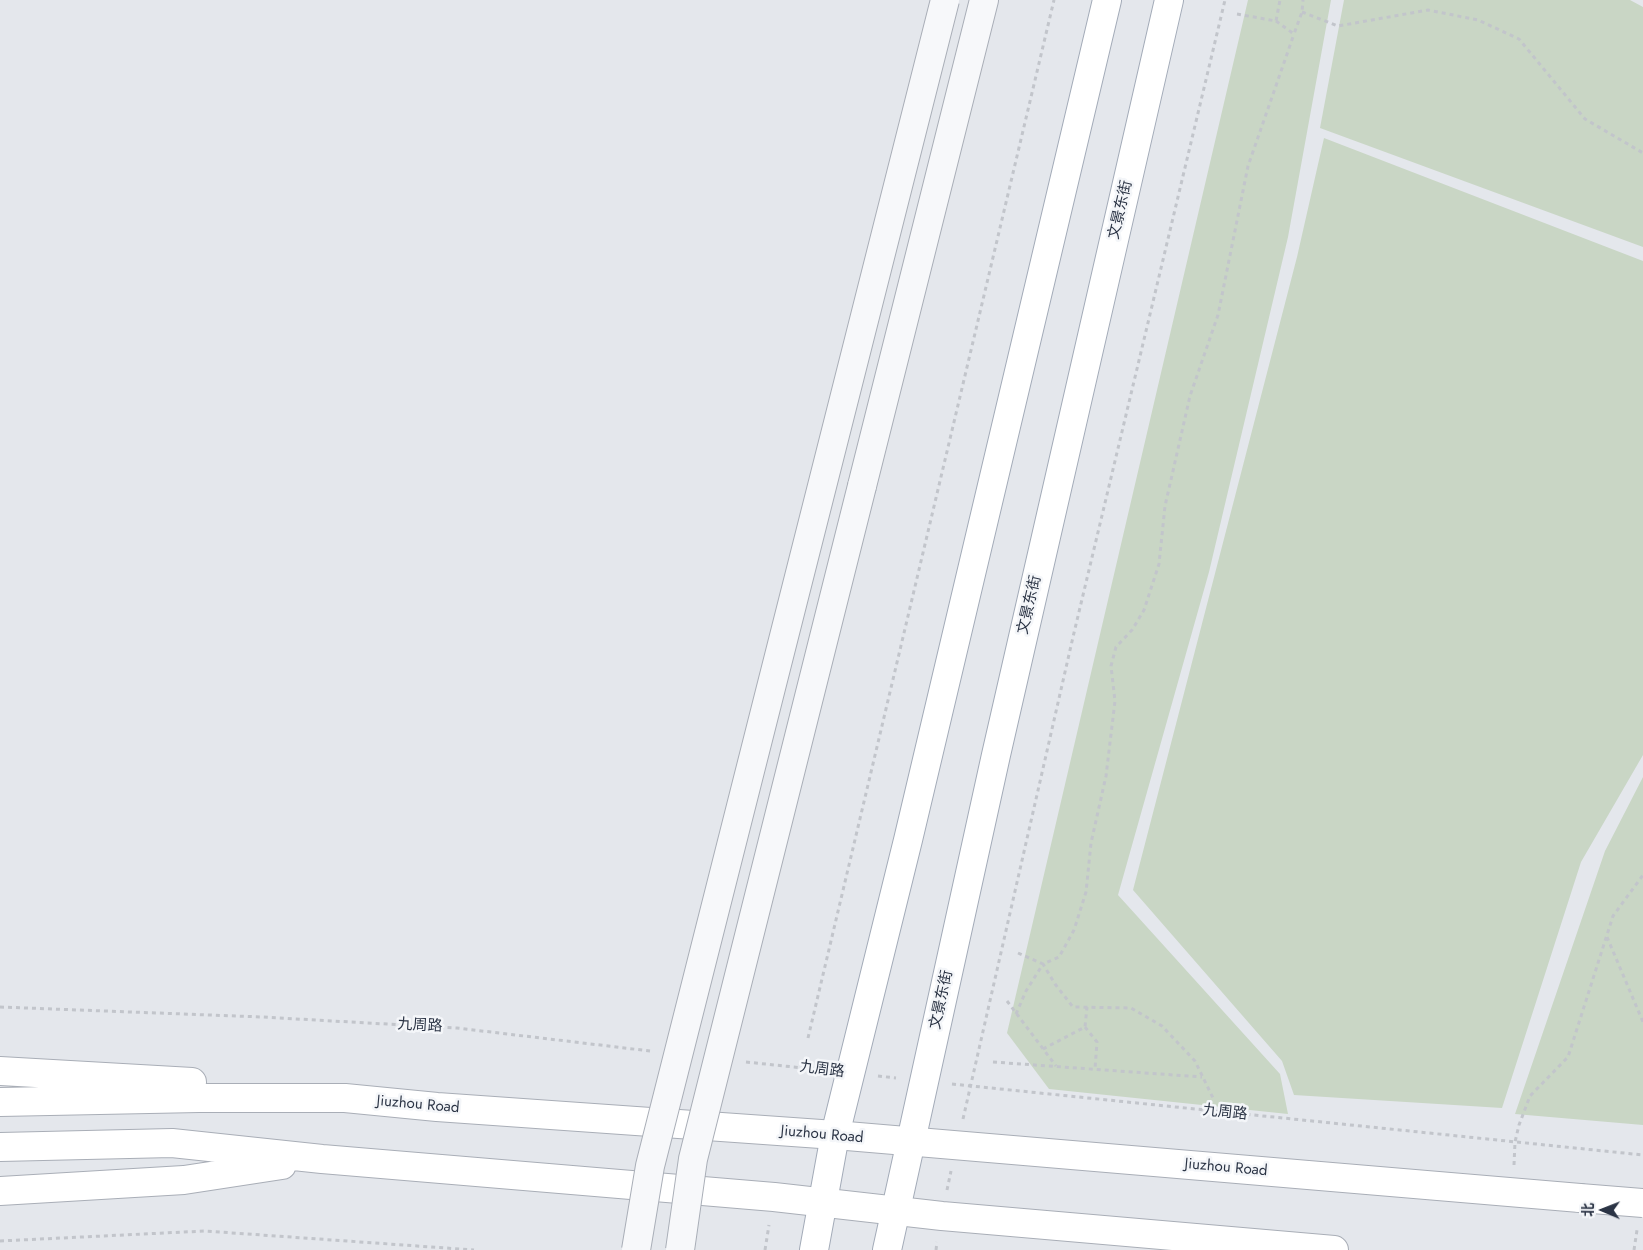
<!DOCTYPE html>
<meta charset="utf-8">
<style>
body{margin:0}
#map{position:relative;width:1643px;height:1250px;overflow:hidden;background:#e4e7ec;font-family:Jost,"Noto Sans SC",sans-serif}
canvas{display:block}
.north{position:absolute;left:1578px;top:1185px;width:50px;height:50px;-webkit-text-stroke:4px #f4f6f9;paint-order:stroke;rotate:271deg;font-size:14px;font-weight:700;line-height:20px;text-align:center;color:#2b3445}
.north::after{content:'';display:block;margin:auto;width:18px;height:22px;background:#2b3445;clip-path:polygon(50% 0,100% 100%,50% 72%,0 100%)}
</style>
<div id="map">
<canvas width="1643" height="1250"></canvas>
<div class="north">北</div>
</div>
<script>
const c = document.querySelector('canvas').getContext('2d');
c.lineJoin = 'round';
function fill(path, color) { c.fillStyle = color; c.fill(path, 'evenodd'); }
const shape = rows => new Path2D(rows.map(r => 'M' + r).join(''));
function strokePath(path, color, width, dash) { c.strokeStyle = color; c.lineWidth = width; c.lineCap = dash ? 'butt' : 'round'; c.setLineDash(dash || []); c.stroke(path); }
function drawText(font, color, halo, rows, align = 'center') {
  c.font = font + ' Jost,"Noto Sans SC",sans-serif'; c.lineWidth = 5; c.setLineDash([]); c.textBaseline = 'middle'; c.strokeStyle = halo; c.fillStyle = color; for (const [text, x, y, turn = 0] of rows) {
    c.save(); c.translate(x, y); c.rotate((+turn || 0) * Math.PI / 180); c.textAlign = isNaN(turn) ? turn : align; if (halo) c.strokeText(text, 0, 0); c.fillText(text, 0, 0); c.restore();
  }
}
const green = shape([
 [1248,0,1331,0,1288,237,1209,572,1118,895,1280,1074,1288,1114,1049,1089,1007,1033],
 [1344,0,1630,0,1643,7,1643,247,1320,128],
 [1324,138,1643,261,1643,755,1581,862,1502,1108,1294,1095,1282,1061,1133,890,1297,257],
 [1643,777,1643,1125,1515,1114,1605,851]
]);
const path = shape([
 [1302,12,1338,26,1428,10,1478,20,1519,39,1585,119,1643,153],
 [1237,14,1276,21,1280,0],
 [1276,21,1294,34,1302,12,1303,0],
 [1607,937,1643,1022],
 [1018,953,1043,964,1059,957,1074,930,1086,892,1091,843,1106,776,1115,701,1111,666,1116,647,1132,630,1144,610,1159,564,1165,506,1190,396,1218,315,1248,166,1294,34],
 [1007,1001,1056,1066],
 [0,1007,262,1017,457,1028,650,1051],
 [1016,1014,1026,991,1043,964,1055,984,1073,1007,1131,1008,1162,1026,1195,1061,1213,1098],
 [1085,1027,1097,1042,1095,1069],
 [808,1038,1054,0],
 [1043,1049,1085,1027,1087,1007],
 [746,1062,822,1070],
 [993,1062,1202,1077],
 [878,1076,896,1078],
 [952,1084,1643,1155],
 [963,1119,1073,637,1225,0],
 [1514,1165,1515,1142,1519,1125,1530,1096,1568,1057,1613,916,1643,875],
 [947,1190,951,1171],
 [0,1241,205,1231,474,1250],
 [765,1250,769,1225],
 [936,1250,937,1242],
 [1634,1250,1637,1230]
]);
const tertiary = shape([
 [862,486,984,0]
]);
const secondary = shape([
 [0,1071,192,1082],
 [0,1102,199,1098,345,1098,437,1107,835,1135,1580,1198],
 [0,1147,172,1143,322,1159,774,1197,942,1216,1334,1250],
 [0,1191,184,1180,282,1165]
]);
const primary = shape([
 [814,1250,835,1135,908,840,1107,0],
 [887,1250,996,755,1169,0]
]);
const tertiaryBridge = shape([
 [636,1250,650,1166,945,0],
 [680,1250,693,1159,862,486]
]);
const secondaryBridge = shape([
 [1580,1198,1643,1203]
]);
const streetNames = [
 ["文景东街",1121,210,-77],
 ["文景东街",1030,605,-77],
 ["文景东街",942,1000,-78],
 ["九周路",420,1026,3],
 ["九周路",822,1070,7],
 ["Jiuzhou Road",418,1105,5],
 ["九周路",1225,1113,6],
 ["Jiuzhou Road",822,1135,5],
 ["Jiuzhou Road",1226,1168,5]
];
fill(green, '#c9d6c5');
strokePath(tertiary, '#a9aeb7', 30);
strokePath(secondary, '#a9aeb7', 30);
strokePath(primary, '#a3abb8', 30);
strokePath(path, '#c2c5cb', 3, [4, 4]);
strokePath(tertiary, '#f7f8fa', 28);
strokePath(secondary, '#fff', 28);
strokePath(primary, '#fff', 28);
strokePath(tertiaryBridge, '#a9aeb7', 30, []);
strokePath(secondaryBridge, '#a9aeb7', 30, []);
strokePath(tertiaryBridge, '#f7f8fa', 28);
strokePath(secondaryBridge, '#fff', 28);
drawText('15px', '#2b3445', '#f4f6f9', streetNames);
</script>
